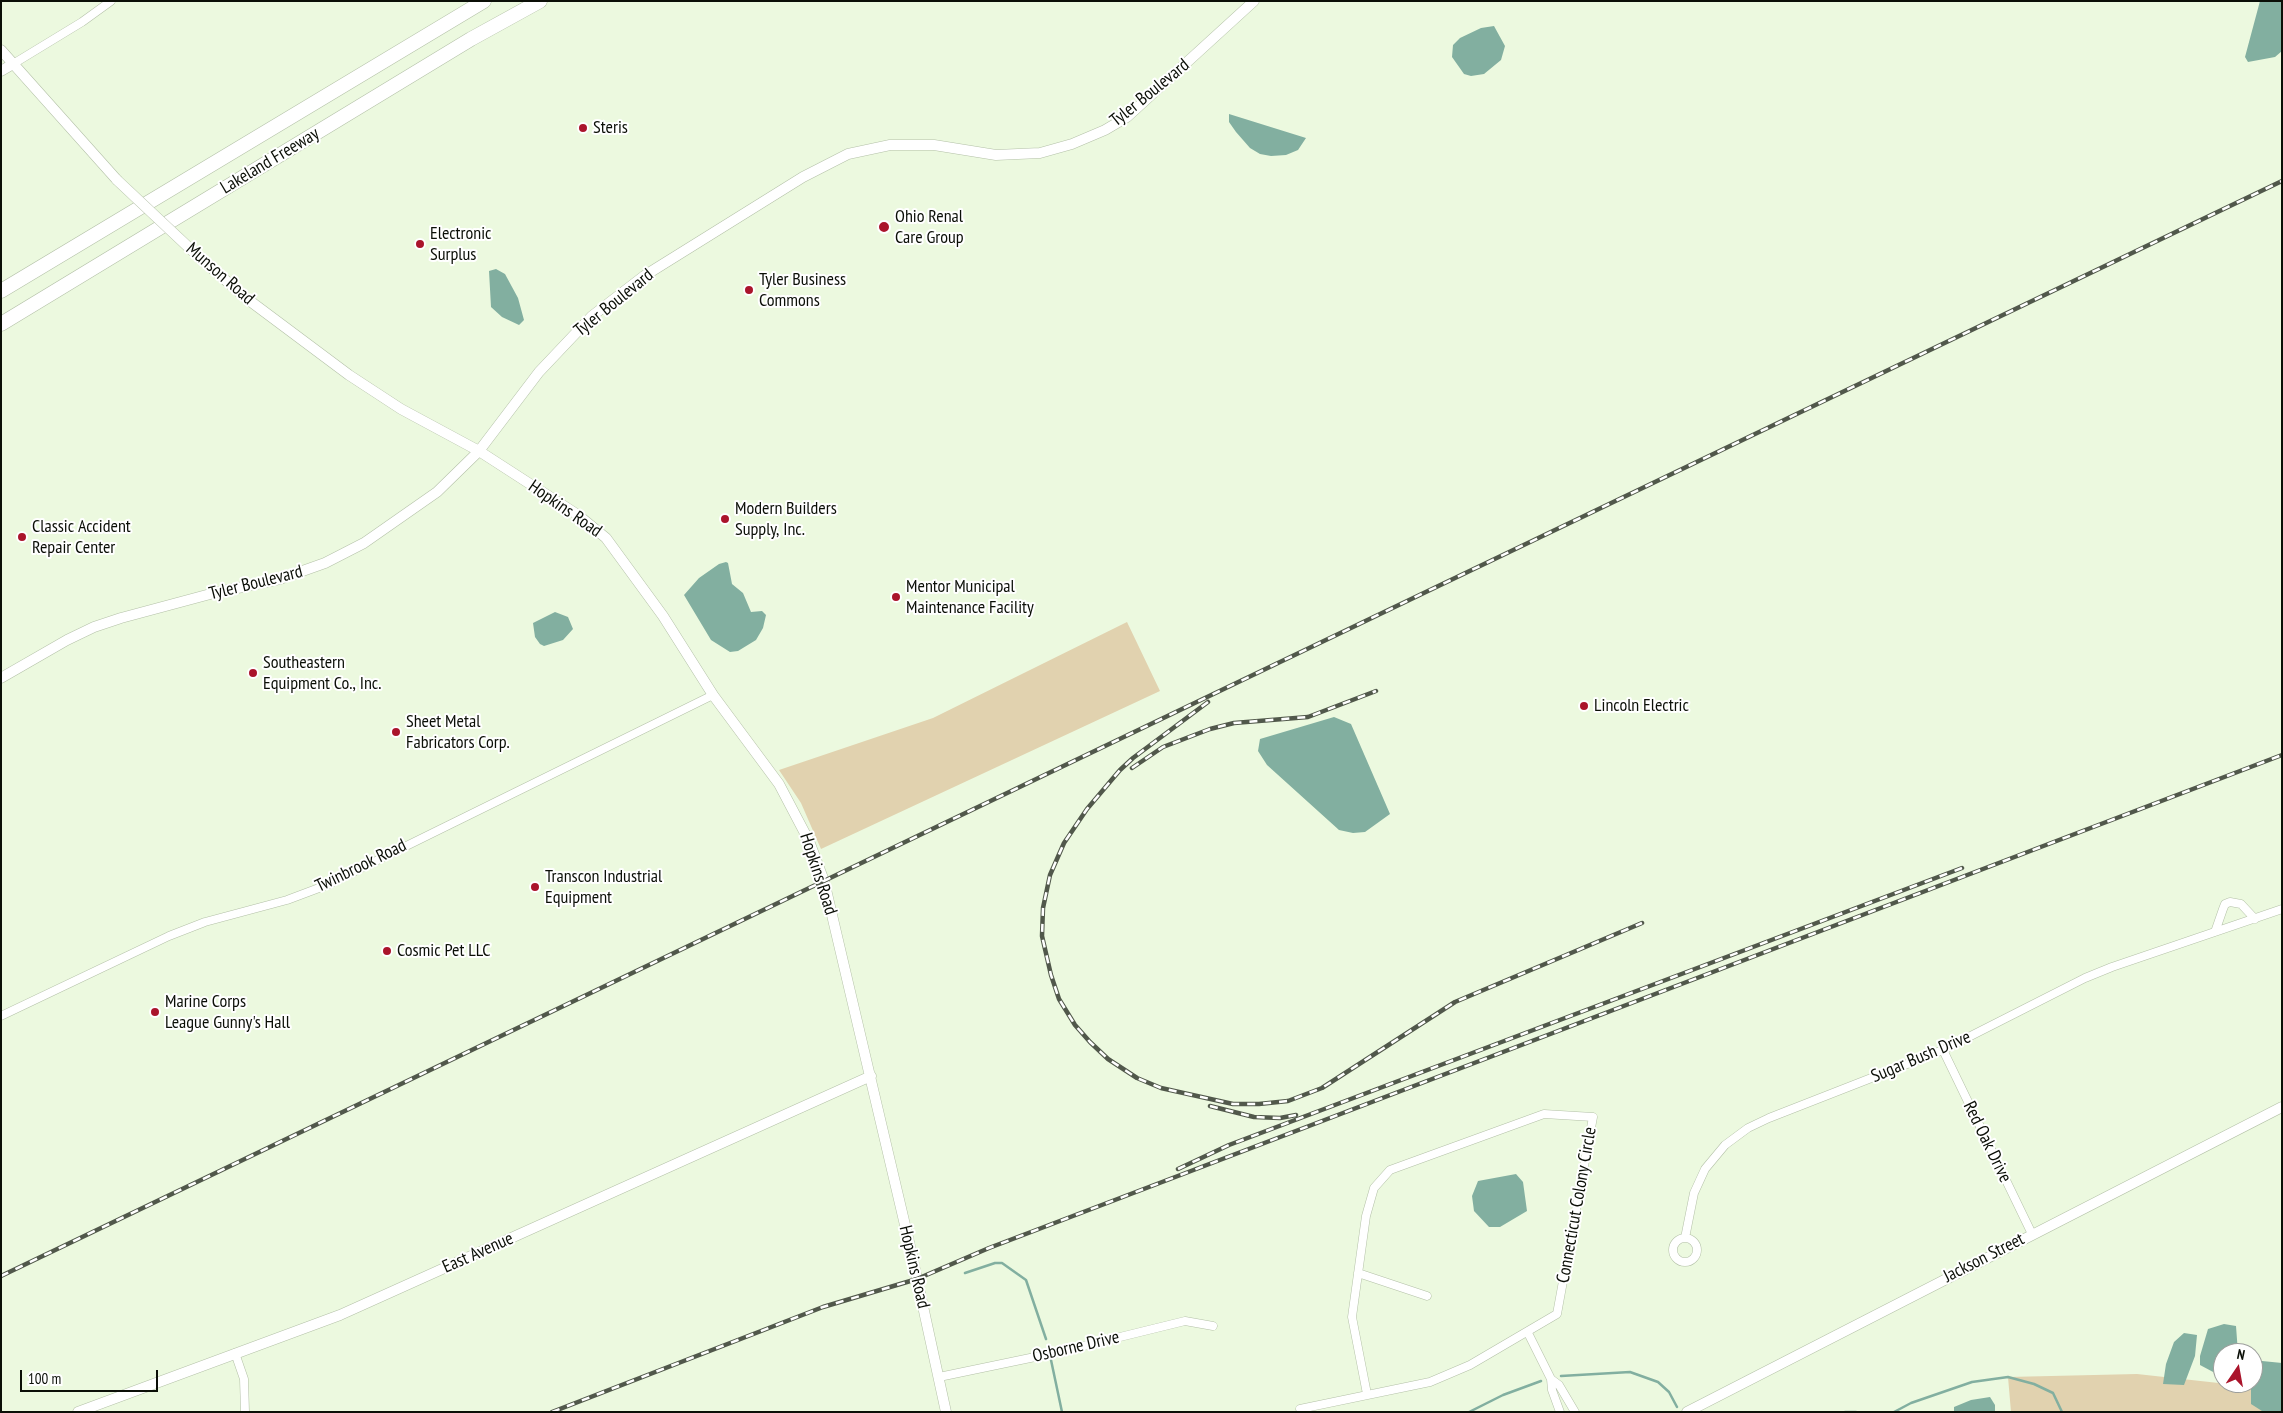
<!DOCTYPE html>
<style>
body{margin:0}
#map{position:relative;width:2283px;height:1413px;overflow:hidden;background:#ecf9df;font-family:"PT Sans Narrow",sans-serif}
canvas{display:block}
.frame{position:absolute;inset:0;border:2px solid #0b0f07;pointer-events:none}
.north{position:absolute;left:2213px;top:1343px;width:50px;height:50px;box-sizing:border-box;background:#fff;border:1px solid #9d9f9c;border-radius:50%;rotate:12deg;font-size:14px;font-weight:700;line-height:20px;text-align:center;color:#0b0f07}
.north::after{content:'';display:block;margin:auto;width:18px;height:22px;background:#aa142b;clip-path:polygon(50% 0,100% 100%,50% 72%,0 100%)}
.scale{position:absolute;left:20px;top:1370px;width:138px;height:22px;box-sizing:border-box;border:2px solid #0b0f07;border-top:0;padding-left:6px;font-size:15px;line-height:18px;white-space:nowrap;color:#0b0f07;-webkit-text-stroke:4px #fff;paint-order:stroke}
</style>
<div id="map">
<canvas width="2283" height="1413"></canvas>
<div class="frame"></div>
<div class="north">N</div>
<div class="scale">100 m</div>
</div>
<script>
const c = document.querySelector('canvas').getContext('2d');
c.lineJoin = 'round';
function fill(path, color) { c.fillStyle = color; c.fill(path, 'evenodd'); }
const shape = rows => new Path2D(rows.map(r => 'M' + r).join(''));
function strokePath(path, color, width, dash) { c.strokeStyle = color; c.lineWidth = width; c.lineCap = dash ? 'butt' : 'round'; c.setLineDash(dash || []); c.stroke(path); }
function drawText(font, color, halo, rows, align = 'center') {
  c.font = font + ' "PT Sans Narrow",sans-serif'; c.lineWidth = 4; c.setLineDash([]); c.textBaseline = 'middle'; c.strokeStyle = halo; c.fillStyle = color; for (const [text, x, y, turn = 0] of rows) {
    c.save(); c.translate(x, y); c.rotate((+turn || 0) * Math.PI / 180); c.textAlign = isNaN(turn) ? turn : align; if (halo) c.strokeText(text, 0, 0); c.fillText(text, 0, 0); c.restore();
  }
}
const green = shape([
 [1127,622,1160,691,821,849,801,803,779,770,933,718],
 [2137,1374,2282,1390,2282,1412,2011,1412,2008,1377]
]);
const water = shape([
 [2260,1,2282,1,2282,51,2275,57,2248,62,2245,57],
 [1494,26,1505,46,1501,60,1484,74,1471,76,1464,74,1452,57,1453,45,1460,38,1481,28],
 [1229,114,1306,138,1298,150,1286,155,1271,156,1260,154,1250,148,1236,132,1229,122],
 [496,269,505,274,518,298,524,320,519,325,502,317,491,307,489,271],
 [726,562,728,563,732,584,743,593,751,612,762,611,766,615,763,628,756,640,738,651,730,652,711,640,684,595,699,578,719,564],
 [555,612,568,617,573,629,563,640,544,646,540,644,535,637,533,623],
 [1334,717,1351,724,1390,814,1365,832,1353,833,1339,830,1267,765,1258,751,1260,739],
 [1516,1174,1523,1182,1527,1211,1500,1227,1489,1227,1474,1211,1472,1196,1478,1181],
 [2224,1324,2236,1326,2238,1353,2223,1353,2223,1372,2215,1373,2200,1365,2200,1356,2208,1329],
 [2184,1333,2197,1335,2195,1356,2184,1385,2163,1384,2166,1364,2174,1342],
 [2262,1361,2282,1363,2282,1412,2262,1411,2251,1404,2251,1383,2253,1383,2253,1372],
 [1990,1397,1995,1405,1995,1412,1954,1412,1954,1407,1971,1400]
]);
const stream = shape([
 [965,1273,995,1263,1002,1263,1026,1280,1046,1339],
 [1051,1360,1062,1412],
 [1561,1376,1630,1372,1658,1382,1669,1392,1677,1407],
 [1469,1412,1503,1395,1541,1381],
 [1845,1412,1856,1412],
 [1894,1412,1911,1403,1972,1382,2008,1377,2034,1384,2053,1393,2062,1412]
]);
const minor = shape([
 [13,64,82,22,111,1],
 [2215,932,2223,909,2225,904,2230,902,2241,904,2255,919],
 [1,1016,169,936,205,922,287,900,327,885,713,695],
 [1943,1050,2032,1234],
 [1685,1238,1694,1193,1705,1169,1725,1145,1748,1128,1769,1118,1943,1050,2085,978,2112,967,2282,909],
 '1673 1250a12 12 0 1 1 24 0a12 12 0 1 1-24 0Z',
 [1358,1273,1427,1296],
 [1528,1333,1551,1379,1552,1390,1560,1412],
 [235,1353,244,1379,245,1412],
 [939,1377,1059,1352,1185,1321,1213,1326],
 [1551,1379,1559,1385,1575,1412],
 [1300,1409,1430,1382,1470,1365,1557,1314,1593,1117,1544,1114,1390,1170,1374,1188,1366,1216,1352,1317,1367,1394]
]);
const tertiary = shape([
 [1,50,117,180],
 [1,71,13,64],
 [200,258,246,298,349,375,401,409,479,451,578,515,606,538,663,616,713,695,779,784,809,841,824,881,909,1242,946,1412],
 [1,678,67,640,94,627,121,618,214,593,280,579,325,563,364,543,437,492,479,451,539,372,592,316,644,276,803,177,848,154,890,145,934,145,996,155,1040,153,1072,144,1105,130,1127,117,1254,1],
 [78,1412,340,1315,871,1076],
 [1687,1412,2282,1107]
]);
const motorway = shape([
 [1,291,484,1],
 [1,324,471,39,540,1]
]);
const rail = shape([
 [1208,702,1133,758,1120,770,1087,809,1064,843,1050,875,1043,908,1042,936,1051,975,1059,999,1075,1025,1090,1042,1108,1059,1137,1078,1161,1088,1233,1104,1259,1104,1288,1101,1322,1088,1455,1002,1642,923],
 [1132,768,1163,747,1210,729,1234,723,1308,717,1376,691],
 [1210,1106,1254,1117,1280,1118,1296,1115],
 [1178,1169,1229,1145,1962,868],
 [1,1276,2282,181],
 [552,1412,823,1307,917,1279,989,1248,2282,755]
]);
const tertiaryBridge = shape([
 [117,180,200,258]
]);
const markers = [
 [583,128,5,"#aa142b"],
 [884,227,6,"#aa142b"],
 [420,244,5,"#aa142b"],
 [749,290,5,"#aa142b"],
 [725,519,5,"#aa142b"],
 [22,537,5,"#aa142b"],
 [896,597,5,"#aa142b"],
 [253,673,5,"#aa142b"],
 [1584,706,5,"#aa142b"],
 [396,732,5,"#aa142b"],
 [535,887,5,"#aa142b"],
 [387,951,5,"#aa142b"],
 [155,1012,5,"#aa142b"]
];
const streetNames = [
 ["Tyler Boulevard",1150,93,-39],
 ["Lakeland Freeway",270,161,-31],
 ["Munson Road",220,274,41],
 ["Tyler Boulevard",614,303,-39],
 ["Hopkins Road",565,509,35],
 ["Tyler Boulevard",256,583,-14],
 ["Twinbrook Road",361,866,-26],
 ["Hopkins Road",818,874,72],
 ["Sugar Bush Drive",1921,1057,-23],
 ["Red Oak Drive",1987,1142,64],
 ["Connecticut Colony Circle",1577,1205,-80],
 ["East Avenue",478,1253,-24],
 ["Jackson Street",1984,1258,-27],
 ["Hopkins Road",914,1267,77],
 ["Osborne Drive",1076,1347,-13]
];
const poiNames = [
 ["Steris",593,128],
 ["Ohio Renal",895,217],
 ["Care Group",895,238],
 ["Electronic",430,234],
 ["Surplus",430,255],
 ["Tyler Business",759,280],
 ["Commons",759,301],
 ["Modern Builders",735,509],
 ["Supply, Inc.",735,530],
 ["Classic Accident",32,527],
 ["Repair Center",32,548],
 ["Mentor Municipal",906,587],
 ["Maintenance Facility",906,608],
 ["Southeastern",263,663],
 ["Equipment Co., Inc.",263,684],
 ["Lincoln Electric",1594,706],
 ["Sheet Metal",406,722],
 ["Fabricators Corp.",406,743],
 ["Transcon Industrial",545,877],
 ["Equipment",545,898],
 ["Cosmic Pet LLC",397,951],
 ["Marine Corps",165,1002],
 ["League Gunny's Hall",165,1023]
];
fill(green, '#e1d2af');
fill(water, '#82afa0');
strokePath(stream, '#82afa0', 2.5);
strokePath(minor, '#b3c0a7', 9);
strokePath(tertiary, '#b3c0a7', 11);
strokePath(motorway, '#b3c0a7', 15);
strokePath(minor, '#fff', 8);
strokePath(tertiary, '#fff', 10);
strokePath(motorway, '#fff', 14);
strokePath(rail, '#51584b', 4.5);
strokePath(rail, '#fff', 2.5, [8]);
strokePath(tertiaryBridge, '#b3c0a7', 11, []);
strokePath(tertiaryBridge, '#fff', 10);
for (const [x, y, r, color] of markers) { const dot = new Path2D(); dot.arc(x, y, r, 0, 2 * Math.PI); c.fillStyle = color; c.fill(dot); strokePath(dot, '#fff', 2); }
drawText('18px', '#0b0f07', '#fff', streetNames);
drawText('18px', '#0b0f07', '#fff', poiNames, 'left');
</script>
